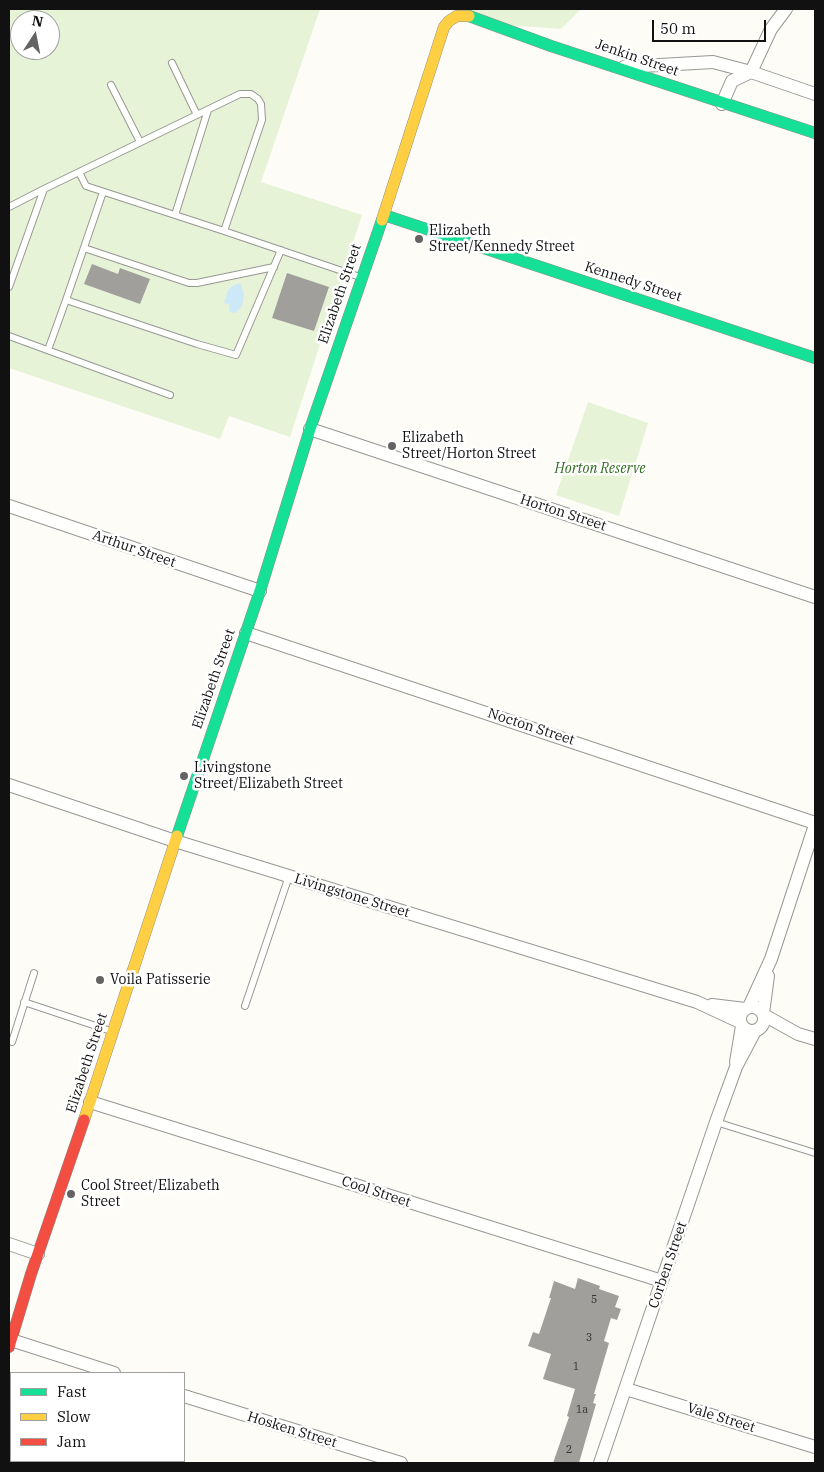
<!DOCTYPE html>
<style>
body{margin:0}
#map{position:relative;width:824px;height:1472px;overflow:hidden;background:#fdfcf7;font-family:"IBM Plex Serif",serif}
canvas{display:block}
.frame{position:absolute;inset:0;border:10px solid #111;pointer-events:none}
.legend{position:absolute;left:10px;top:1372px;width:175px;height:90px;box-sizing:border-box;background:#fff;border:1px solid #a0a0a0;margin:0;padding:6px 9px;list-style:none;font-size:15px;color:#111}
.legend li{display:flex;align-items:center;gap:10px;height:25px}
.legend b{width:25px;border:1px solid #a0a0a0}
.north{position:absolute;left:10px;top:10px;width:50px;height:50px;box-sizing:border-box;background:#fff;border:1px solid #a0a0a0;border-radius:50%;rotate:11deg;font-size:14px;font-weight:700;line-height:20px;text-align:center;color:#111}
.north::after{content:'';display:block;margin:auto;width:18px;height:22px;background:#646362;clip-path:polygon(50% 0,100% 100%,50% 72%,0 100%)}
.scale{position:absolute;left:652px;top:20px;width:114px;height:22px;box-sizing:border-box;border:2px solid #111;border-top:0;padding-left:6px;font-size:15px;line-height:18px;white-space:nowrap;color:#111;-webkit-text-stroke:4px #fff;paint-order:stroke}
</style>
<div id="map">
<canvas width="824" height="1472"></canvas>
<div class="frame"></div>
<ul class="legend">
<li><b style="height:6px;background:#16e098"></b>Fast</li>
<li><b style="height:6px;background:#ffcf43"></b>Slow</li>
<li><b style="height:6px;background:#f24e42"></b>Jam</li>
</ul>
<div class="north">N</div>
<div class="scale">50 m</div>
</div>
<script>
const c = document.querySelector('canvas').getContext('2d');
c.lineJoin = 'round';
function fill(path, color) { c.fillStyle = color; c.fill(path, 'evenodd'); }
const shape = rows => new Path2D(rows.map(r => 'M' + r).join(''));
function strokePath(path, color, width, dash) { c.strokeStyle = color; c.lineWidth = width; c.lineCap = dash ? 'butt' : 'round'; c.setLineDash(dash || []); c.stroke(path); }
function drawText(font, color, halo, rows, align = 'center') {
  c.font = font + ' "IBM Plex Serif",serif'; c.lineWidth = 5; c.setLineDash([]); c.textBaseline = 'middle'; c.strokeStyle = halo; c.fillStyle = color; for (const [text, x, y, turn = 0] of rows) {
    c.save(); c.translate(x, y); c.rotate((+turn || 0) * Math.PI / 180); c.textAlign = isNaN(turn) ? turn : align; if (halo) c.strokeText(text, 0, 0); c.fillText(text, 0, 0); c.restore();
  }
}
const green = shape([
 [9,9,320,9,261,182,362,215,290,437,229,416,220,439,9,368],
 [20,20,50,20,50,50,20,50],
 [453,9,581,9,561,29,449,21],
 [588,402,648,423,619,516,556,495]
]);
const water = shape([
 [240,283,244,294,242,306,236,313,230,312,229,304,224,303,228,290,234,285]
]);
const building = shape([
 [92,264,118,274,120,268,150,279,140,304,84,284],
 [287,273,329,287,314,331,272,318],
 [578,1278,600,1286,599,1289,619,1296,615,1307,621,1309,617,1320,611,1318,604,1341,609,1343,594,1394,596,1394,593,1403,596,1404,579,1463,553,1463,569,1417,567,1416,575,1389,543,1379,551,1354,528,1346,533,1332,539,1334,551,1298,549,1298,554,1281,575,1289]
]);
const lane = shape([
 [172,63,197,115],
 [111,85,140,142],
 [9,207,44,189,240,94,251,94,258,99,261,104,262,120,224,231,86,186,79,172],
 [175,215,208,110],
 [224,231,360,277],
 [84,248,189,283,197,283,274,267],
 [9,287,44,189],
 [66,300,197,344,236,355,281,250],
 [9,336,170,395],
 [48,350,66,300,103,192],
 [24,1002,111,1031],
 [245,1006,289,876],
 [12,1042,34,973],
 [716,1122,815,1153]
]);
const street = shape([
 [624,67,713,62,751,72,815,94],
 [722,104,732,81,751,72,771,29,786,9],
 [310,429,815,597],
 [9,506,260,591],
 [246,633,815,823],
 [9,785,175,841,697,1002,740,1022],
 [712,1005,745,1009],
 '740 1019a12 12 0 1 1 24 0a12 12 0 1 1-24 0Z',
 [749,1007,771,959,815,825],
 [763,1013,768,976],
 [764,1015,798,1034,815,1039],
 [736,1062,742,1026],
 [90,1102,662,1281],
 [9,1244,38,1254],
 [11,1340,114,1373],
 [626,1389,815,1447],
 [184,1396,401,1463],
 [600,1463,716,1122,736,1067,755,1031]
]);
const fast = shape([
 [469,16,551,46,815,133],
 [384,215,815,358],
 [177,836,260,591,310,429,382,220]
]);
const slow = shape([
 [382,220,444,27,449,21,457,16,469,16],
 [84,1120,177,836]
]);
const jam = shape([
 [9,1347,31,1274,84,1120]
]);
const markers = [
 [419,239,5,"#646362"],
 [392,446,5,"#646362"],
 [184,776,5,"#646362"],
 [100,980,5,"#646362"],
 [71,1194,5,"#646362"]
];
const numberNames = [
 ["5",594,1300],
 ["3",589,1338],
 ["1",576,1367],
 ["1a",582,1410],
 ["2",569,1450]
];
const streetNames = [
 ["Jenkin Street",637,58,19],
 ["Kennedy Street",633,282,18],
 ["Elizabeth Street",340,294,-71],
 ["Horton Street",563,513,18],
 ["Arthur Street",134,549,19],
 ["Elizabeth Street",214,679,-71],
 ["Nocton Street",531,727,18],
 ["Livingstone Street",352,896,17],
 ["Elizabeth Street",87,1063,-72],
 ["Cool Street",376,1192,18],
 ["Corben Street",668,1265,-71],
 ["Vale Street",721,1418,17],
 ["Hosken Street",292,1430,17]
];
const poiNames = [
 ["Elizabeth",429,231],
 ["Street/Kennedy Street",429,247],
 ["Elizabeth",402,438],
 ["Street/Horton Street",402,454],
 ["Livingstone",194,768],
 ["Street/Elizabeth Street",194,784],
 ["Voila Patisserie",110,980],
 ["Cool Street/Elizabeth",81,1186],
 ["Street",81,1202]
];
const parkNames = [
 ["Horton Reserve",600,469]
];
fill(green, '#e7f3d7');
fill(water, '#cde8f7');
fill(building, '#a19f9c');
strokePath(lane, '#979795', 8);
strokePath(street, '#979795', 14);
strokePath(fast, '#8e8d8b', 12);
strokePath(slow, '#8e8d8b', 12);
strokePath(jam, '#8e8d8b', 12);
strokePath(lane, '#fffffe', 6);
strokePath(street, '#fffffe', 12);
strokePath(fast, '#16e098', 11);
strokePath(slow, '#ffcf43', 11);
strokePath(jam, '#f24e42', 11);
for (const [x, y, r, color] of markers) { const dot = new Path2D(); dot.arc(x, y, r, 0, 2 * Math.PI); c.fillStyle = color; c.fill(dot); strokePath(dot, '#fff', 2); }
drawText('11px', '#353434', null, numberNames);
drawText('14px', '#111', '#fff', streetNames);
drawText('14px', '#111', '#fff', poiNames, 'left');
drawText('italic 14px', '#2f6b1f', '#fff', parkNames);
</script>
